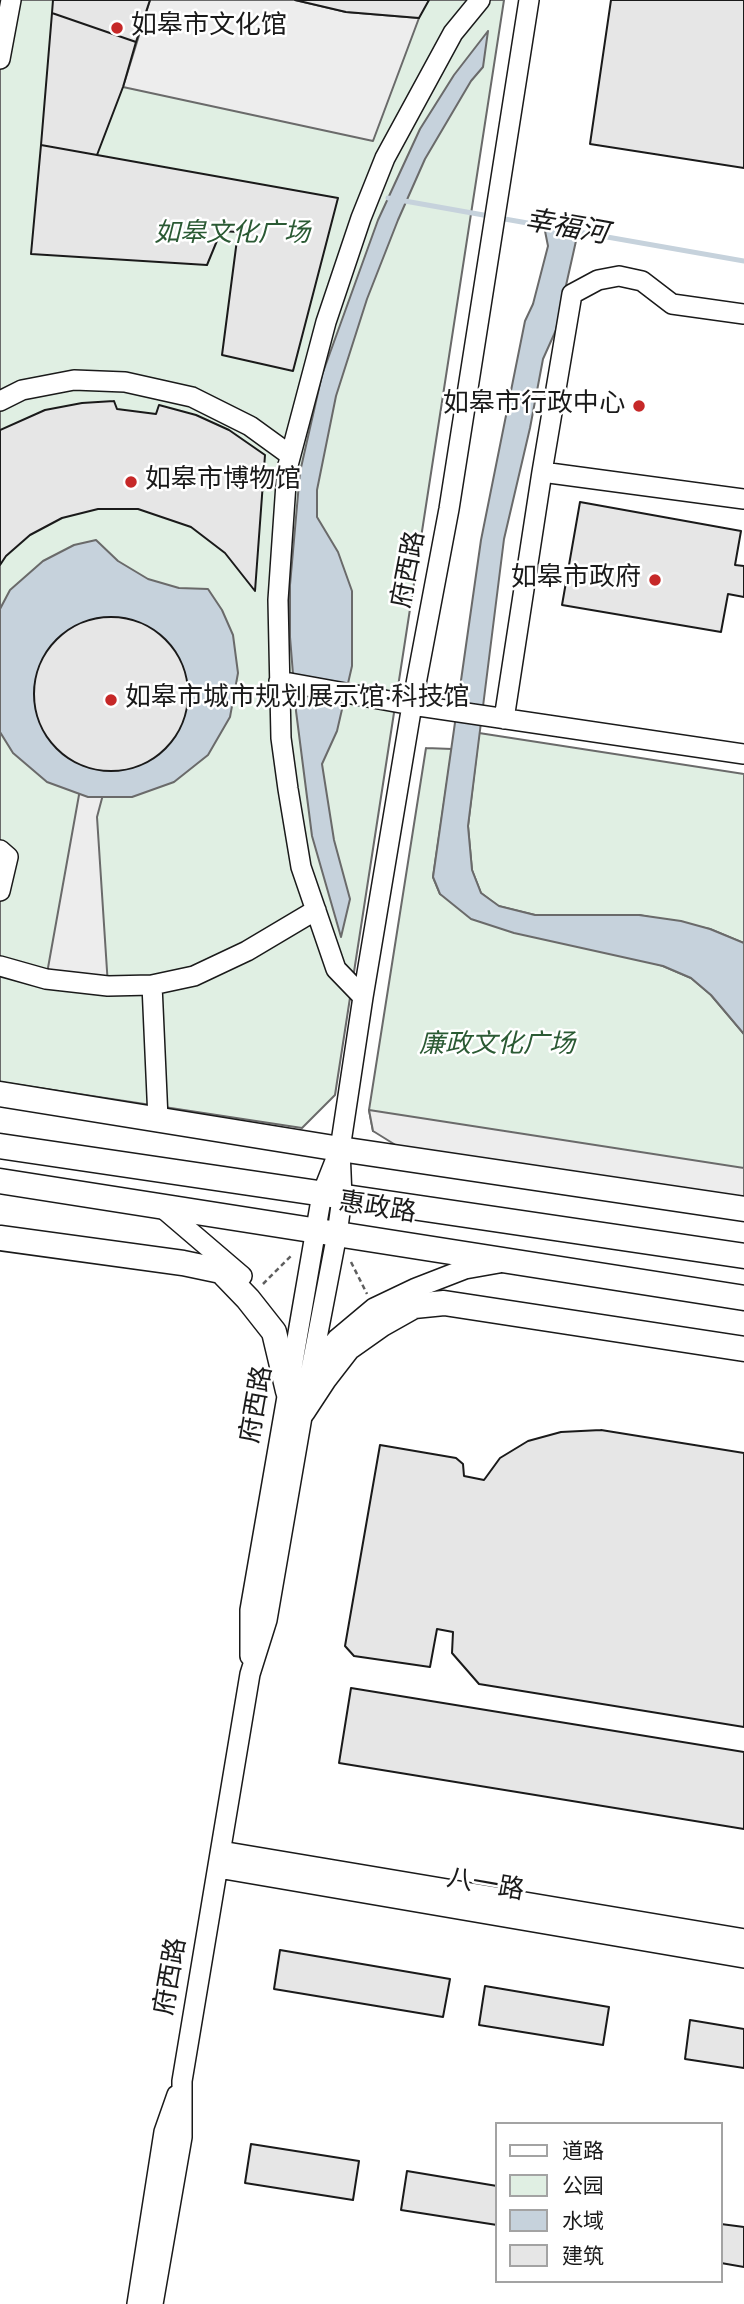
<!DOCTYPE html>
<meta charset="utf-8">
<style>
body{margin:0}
#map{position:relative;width:744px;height:2304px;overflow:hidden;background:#fff;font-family:Spectral,"Noto Sans SC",serif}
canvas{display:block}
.legend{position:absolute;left:495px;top:2122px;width:228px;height:161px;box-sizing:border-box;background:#fff;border:2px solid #a3a3a3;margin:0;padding:9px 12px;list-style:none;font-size:21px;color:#1a1a1a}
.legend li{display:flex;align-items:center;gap:14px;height:35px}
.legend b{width:35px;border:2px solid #a3a3a3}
</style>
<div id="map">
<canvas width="744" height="2304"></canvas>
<ul class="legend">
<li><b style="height:9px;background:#fff"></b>道路</li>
<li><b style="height:19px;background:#e0efe3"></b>公园</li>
<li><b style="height:19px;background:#c6d2dc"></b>水域</li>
<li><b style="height:19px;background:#e6e6e6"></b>建筑</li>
</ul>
</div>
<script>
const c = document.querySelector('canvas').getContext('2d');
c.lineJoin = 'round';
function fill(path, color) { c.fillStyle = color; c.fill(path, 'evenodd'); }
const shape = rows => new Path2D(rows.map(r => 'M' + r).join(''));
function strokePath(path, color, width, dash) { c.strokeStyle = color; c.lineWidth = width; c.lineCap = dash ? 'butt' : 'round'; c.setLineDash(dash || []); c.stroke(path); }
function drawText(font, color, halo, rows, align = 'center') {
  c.font = font + ' Spectral,"Noto Sans SC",serif'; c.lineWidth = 5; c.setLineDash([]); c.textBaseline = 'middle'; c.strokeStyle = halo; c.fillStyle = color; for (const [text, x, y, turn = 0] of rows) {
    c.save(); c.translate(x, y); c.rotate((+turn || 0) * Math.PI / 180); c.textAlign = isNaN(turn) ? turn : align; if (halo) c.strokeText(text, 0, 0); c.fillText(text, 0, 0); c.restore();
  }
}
const green = shape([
 [0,0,504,0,335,1095,302,1128,0,1082,0,0],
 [479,733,744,774,744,943,710,929,639,915,535,915,498,906,481,893,472,870,468,826,479,733],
 [426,748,452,749,433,877,440,894,663,966,691,978,711,995,744,1034,744,1201,373,1131,369,1110,426,748]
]);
const parking = shape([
 [150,0,295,0,346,12,419,18,373,141,123,87,150,0],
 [84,767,109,772,97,817,108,986,46,979,84,767],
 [369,1110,744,1168,744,1201,402,1149,373,1131,369,1110]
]);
const water = shape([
 [488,31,483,67,471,81,425,159,398,220,367,299,336,396,317,490,317,517,338,552,352,591,352,666,337,731,322,764,334,840,350,899,341,937,312,836,296,711,290,637,290,585,300,472,322,375,378,220,420,129,454,75,488,31],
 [544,226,578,232,556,330,543,359,530,428,504,539,468,826,472,870,481,893,499,906,535,915,639,915,681,921,710,929,744,943,744,1034,711,995,691,978,663,966,514,933,471,919,440,894,433,877,481,540,525,321,533,304,548,246,544,226],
 [96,540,118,561,148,579,179,588,208,589,222,610,233,635,238,673,230,717,208,755,174,782,132,797,88,797,47,782,13,753,0,732,0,609,10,590,43,561,74,545,96,540]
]);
const stream = shape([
 [388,198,489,216],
 [499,218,744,261]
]);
const building = shape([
 [53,0,150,0,136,42,52,13,53,0],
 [295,0,429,0,419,18,346,12,295,0],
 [611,0,744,0,744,168,590,144,611,0],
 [52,13,136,42,123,87,97,155,41,145,52,13],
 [41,145,338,198,293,371,222,355,238,232,221,231,207,265,31,254,41,145],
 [114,401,117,409,156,414,159,405,196,415,229,430,265,455,255,591,225,553,191,527,138,509,98,509,62,518,30,535,6,556,0,565,0,430,45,410,82,403,114,401],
 [580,502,741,531,735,565,744,566,744,597,728,594,721,632,562,605,580,502],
 '34 694a77 77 0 1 1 154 0a77 77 0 1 1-154 0Z',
 [601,1430,744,1453,744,1727,479,1684,452,1653,453,1632,437,1629,430,1667,354,1656,345,1646,380,1445,456,1458,463,1464,464,1476,484,1480,500,1458,528,1441,561,1432,601,1430],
 [351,1688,744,1752,744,1829,339,1763,351,1688],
 [280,1950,450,1979,443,2017,274,1989,280,1950],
 [485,1986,609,2007,603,2045,479,2025,485,1986],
 [690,2020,744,2029,744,2068,685,2059,690,2020],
 [251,2144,359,2161,353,2200,245,2183,251,2144],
 [407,2171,497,2186,497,2225,401,2210,407,2171],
 [721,2224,744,2227,744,2267,721,2263,721,2224]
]);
const path = shape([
 [351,1262,367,1294],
 [263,1284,293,1254]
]);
const minor = shape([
 [0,59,11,0],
 [0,401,22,390,74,380,125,382,192,397,250,426,290,455],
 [542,472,572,294,598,280,619,276,642,281,672,304,744,314],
 [279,681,412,705,744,754],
 [504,719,542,472,744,499],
 [0,850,8,857,0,891],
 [0,966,46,979,108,986,152,985,194,976,247,951,316,910],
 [152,985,158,1119],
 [363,997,336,969,301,867,288,789,281,738,278,600,287,469,326,322,361,218,385,158,453,33,480,0],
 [159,1205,242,1276],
 [311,1370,337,1339,374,1308,416,1288,465,1269,499,1263],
 [250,1656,250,1610,288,1391,322,1194,337,1156],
 [221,1851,744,1939],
 [218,1868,744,1958],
 [137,2304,164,2132,177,2095],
 [153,2304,182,2137,182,2081,250,1674,267,1620,303,1411,337,1234,342,1198,340,1149,363,997,412,705,449,509,529,0]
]);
const major = shape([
 [0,1094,340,1149,744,1209],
 [0,1146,744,1256],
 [0,1181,744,1298],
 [0,1238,183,1263,221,1271,248,1299,274,1332,288,1391],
 [303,1411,324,1379,348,1348,382,1324,414,1306,444,1303,744,1349]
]);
const markers = [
 [117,28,7,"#c62828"],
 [639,406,7,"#c62828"],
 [131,482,7,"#c62828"],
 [655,580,7,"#c62828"],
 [111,700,7,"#c62828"]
];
const poiNames = [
 ["如皋市文化馆",131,28],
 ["如皋市行政中心",625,406,"right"],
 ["如皋市博物馆",145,482],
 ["如皋市政府",641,580,"right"],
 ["如皋市城市规划展示馆·科技馆",125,700]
];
const parkNames = [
 ["如皋文化广场",232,236],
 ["廉政文化广场",497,1047]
];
const streetNames = [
 ["府西路",411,570,-79],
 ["惠政路",377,1210,9],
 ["府西路",259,1405,-80],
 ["八一路",485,1887,10],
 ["府西路",173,1977,-80]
];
const waterNames = [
 ["幸福河",566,230,10]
];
fill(green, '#e0efe3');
strokePath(green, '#6a6a6a', 2);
fill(parking, '#ededed');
strokePath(parking, '#6a6a6a', 2);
fill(water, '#c6d2dc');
strokePath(water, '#6a6a6a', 2);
strokePath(stream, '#c6d2dc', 5);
fill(building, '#e6e6e6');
strokePath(building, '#1a1a1a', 2);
strokePath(minor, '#1a1a1a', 22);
strokePath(major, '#1a1a1a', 27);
strokePath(path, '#5f5f5f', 2.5, [5, 3.5]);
strokePath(minor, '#fff', 19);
strokePath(major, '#fff', 24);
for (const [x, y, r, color] of markers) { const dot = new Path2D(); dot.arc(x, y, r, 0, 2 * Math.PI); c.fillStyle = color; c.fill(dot); strokePath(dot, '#fff', 2.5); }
drawText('26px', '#1a1a1a', '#fff', poiNames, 'left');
drawText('italic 26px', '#2b5a34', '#fff', parkNames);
drawText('26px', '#1a1a1a', '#fff', streetNames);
drawText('italic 28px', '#1a1a1a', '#fff', waterNames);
</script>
